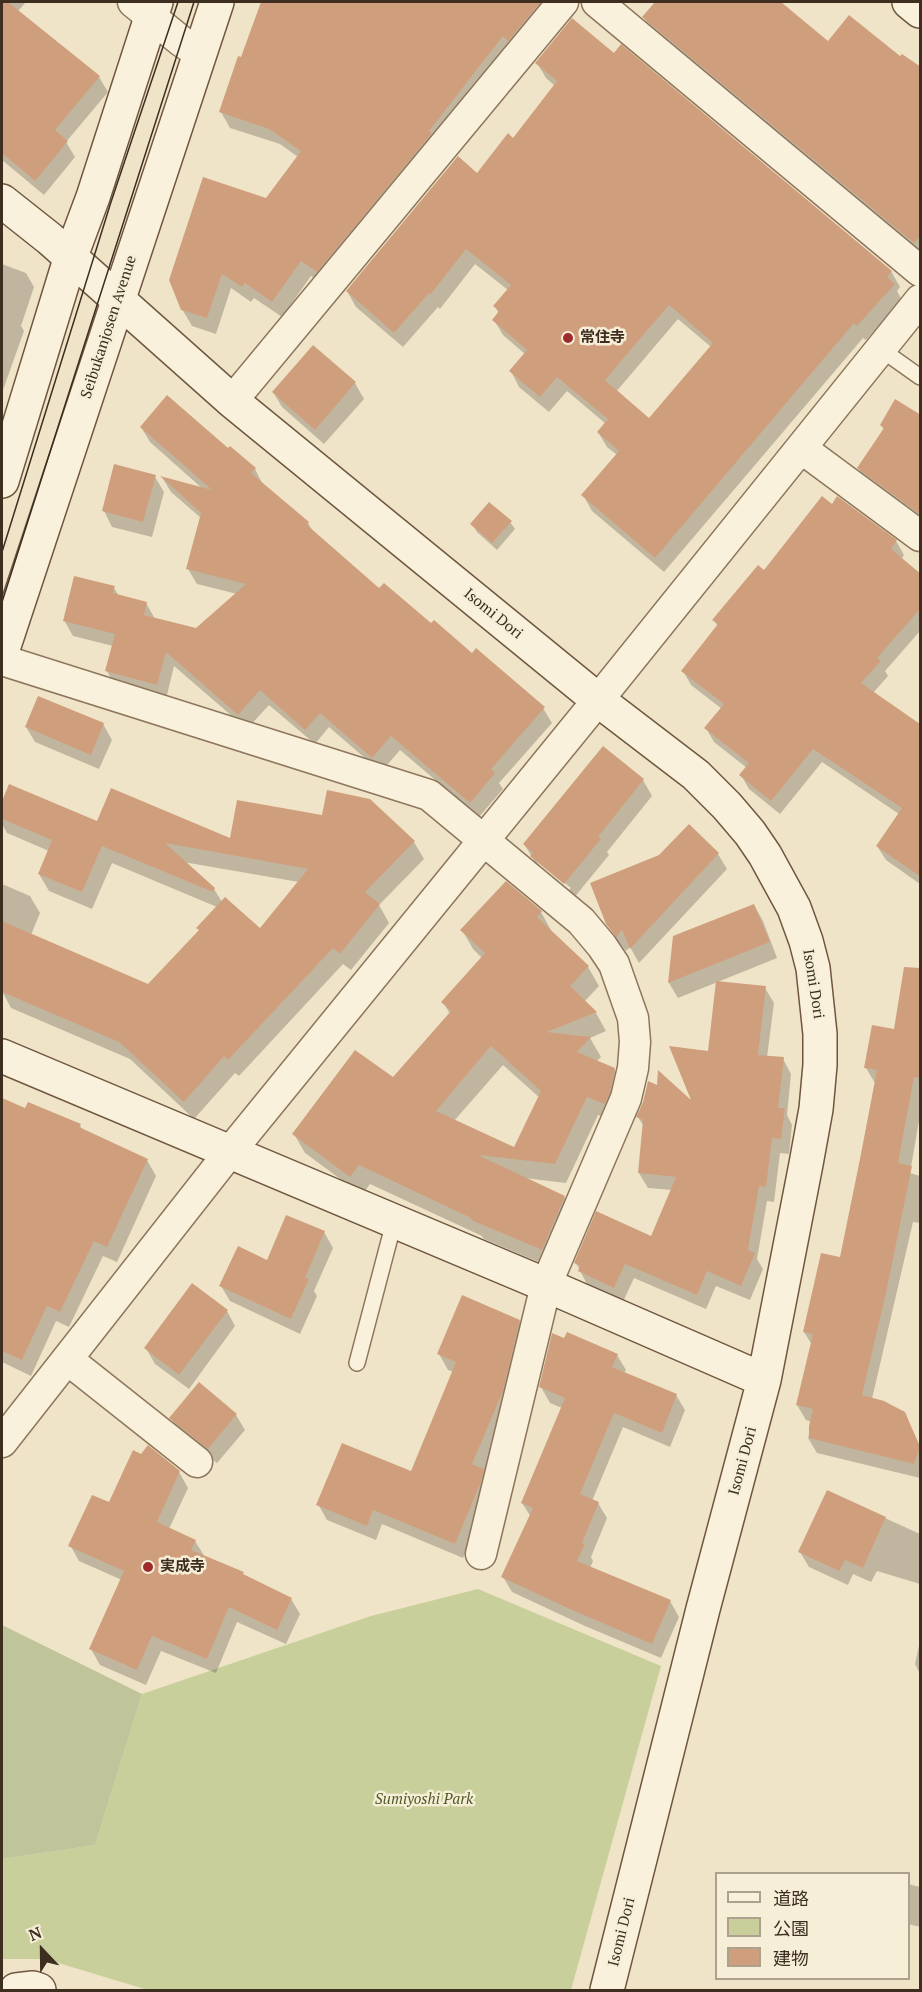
<!DOCTYPE html>
<meta charset="utf-8">
<style>
body{margin:0}
#map{position:relative;width:922px;height:1992px;overflow:hidden;background:#f0e4c8;font-family:"PT Serif","Noto Sans JP",serif}
canvas{display:block}
.frame{position:absolute;inset:0;border:3px solid #3d2e20;pointer-events:none}
.legend{position:absolute;left:715px;top:1872px;width:195px;height:108px;box-sizing:border-box;background:#f7eed8;border:2px solid #ada18e;margin:0;padding:8px 10px;list-style:none;font-size:18px;color:#3d2e20}
.legend li{display:flex;align-items:center;gap:12px;height:30px}
.legend b{width:30px;border:2px solid #ada18e}
.north{position:absolute;left:12px;top:1920px;width:60px;height:60px;-webkit-text-stroke:4px #f7eed8;paint-order:stroke;rotate:338deg;font-size:16px;font-weight:700;line-height:24px;text-align:center;color:#3d2e20}
.north::after{content:'';display:block;margin:auto;width:21px;height:27px;background:#3d2e20;clip-path:polygon(50% 0,100% 100%,50% 72%,0 100%)}
</style>
<div id="map">
<canvas width="922" height="1992"></canvas>
<div class="frame"></div>
<ul class="legend">
<li><b style="height:8px;background:#faf1dc"></b>道路</li>
<li><b style="height:16px;background:#c9cf9b"></b>公園</li>
<li><b style="height:16px;background:#cf9f7d"></b>建物</li>
</ul>
<div class="north">N</div>
</div>
<script>
const c = document.querySelector('canvas').getContext('2d');
c.lineJoin = 'round';
function fill(path, color) { c.fillStyle = color; c.fill(path, 'evenodd'); }
const shape = rows => new Path2D(rows.map(r => 'M' + r).join(''));
function strokePath(path, color, width, dash) { c.strokeStyle = color; c.lineWidth = width; c.lineCap = dash ? 'butt' : 'round'; c.setLineDash(dash || []); c.stroke(path); }
function drawText(font, color, halo, rows, align = 'center') {
  c.font = font + ' "PT Serif","Noto Sans JP",serif'; c.lineWidth = 5; c.setLineDash([]); c.textBaseline = 'middle'; c.strokeStyle = halo; c.fillStyle = color; for (const [text, x, y, turn = 0] of rows) {
    c.save(); c.translate(x, y); c.rotate((+turn || 0) * Math.PI / 180); c.textAlign = isNaN(turn) ? turn : align; if (halo) c.strokeText(text, 0, 0); c.fillText(text, 0, 0); c.restore();
  }
}
const green = shape([
 [478,1589,661,1666,571,1990,148,1990,45,1959,2,1959,2,1859,95,1845,142,1694,371,1616]
]);
const cemetery = shape([
 [2,1625,142,1694,95,1845,2,1859]
]);
const shadow = shape([
 [2,2,26,2,18,11,99,77,108,92,66,142,75,157,44,195,2,160],
 [262,2,393,2,392,6,396,2,462,2,475,12,484,2,547,2,326,287,311,276,282,317,254,298,251,302,231,288,216,334,192,326,182,309,298,157,280,144,230,128,221,112],
 [657,2,779,2,829,43,900,58,920,70,920,255,653,33,644,18],
 [614,55,891,271,900,287,897,291,902,300,866,340,863,338,664,572,592,511,583,495,617,455,607,447,598,432,606,424,567,391,549,412,519,387,511,371,525,354,503,335,494,320,499,314,495,306,508,290,475,264,440,309,438,307,403,347,356,307,347,291,477,175,513,140,555,86,546,78,537,63],
 [678,319,711,347,649,420,616,392],
 [2,264,26,273,34,287,21,326,24,331,3,390,2,390],
 [313,347,355,383,364,399,324,444,282,407,273,392],
 [920,417,920,522,867,483,858,468,884,430,881,425],
 [141,427,228,450,255,469,263,485,308,523,314,533,379,590,472,655,543,708,552,723,499,783,503,789,479,817,400,750,381,772,329,727,315,744,269,705,247,729,174,666,166,699,115,686,107,671,113,646,73,636,64,620,114,588,119,596,146,603,155,619,197,630,237,594,197,584,188,569,201,518,171,492,163,479,204,490,150,442],
 [155,477,164,492,152,537,112,527,104,511],
 [833,506,896,541,904,555,901,560,920,576,920,631,885,671,888,676,873,693,920,726,920,884,886,860,877,846,899,814,822,762,780,814,749,789,741,775,747,768,714,742,706,728,722,709,691,685,683,671,718,627,714,620],
 [510,522,515,529,497,550,477,532,472,524],
 [103,724,112,740,99,769,35,742,26,727],
 [643,780,652,796,607,852,609,855,573,899,541,872,524,844],
 [535,859,571,888,569,890,539,865],
 [10,786,98,823,231,840,414,842,424,859,379,905,389,923,351,970,343,964,239,1076,235,1073,194,1119,130,1059,11,1008,2,991,5,983,2,982,2,884,30,896,40,913,31,935,148,986,200,931,217,907,112,863,92,909,49,891,39,874,49,851,7,833,2,824,2,805],
 [183,862,299,882,260,930,222,902,214,889],
 [718,854,727,869,639,963,630,947,626,951,617,940,608,924],
 [506,883,541,912,552,932,588,967,599,986,584,1002,596,1013,606,1031,590,1038,601,1057,596,1062,614,1069,625,1088,616,1122,598,1115,566,1183,524,1178,564,1197,575,1217,553,1268,484,1239,482,1236,370,1184,362,1195,305,1153,294,1134,393,1079,450,1014,443,1002,482,958,473,949,462,930],
 [503,1065,540,1098,515,1149,454,1121],
 [754,905,763,921,777,958,678,998,669,983,674,937],
 [765,988,774,1003,767,1057,783,1059,791,1074,787,1115,792,1125,789,1154,780,1153,774,1202,767,1201,757,1259,763,1269,750,1300,716,1286,706,1309,634,1278,623,1302,588,1286,576,1263,651,1238,672,1190,648,1188,639,1173,644,1127,638,1117,695,1106,710,1052],
 [920,994,920,1115,910,1173,920,1176,920,1223,913,1222,872,1399,904,1413,920,1446,920,1478,817,1453,808,1438,812,1422,806,1420,797,1405,812,1345,804,1332,841,1259,875,1083,866,1068,896,1031],
 [2,1100,26,1110,80,1125,82,1130,147,1160,156,1176,117,1262,103,1256,69,1327,56,1321,31,1376,2,1362],
 [324,1232,333,1248,314,1291,317,1296,300,1334,230,1301,221,1286],
 [227,1311,235,1326,189,1389,155,1364,146,1348],
 [519,1321,528,1337,511,1407,484,1472,492,1486,489,1498,463,1558,382,1524,376,1540,327,1520,318,1504,411,1473,454,1372,448,1370,439,1354],
 [617,1355,626,1370,624,1373,676,1395,685,1410,670,1447,623,1427,592,1501,598,1503,607,1518,591,1557,593,1561,590,1568,670,1601,679,1617,661,1658,585,1626,512,1592,503,1577,531,1517,522,1503,562,1408,550,1403,541,1387],
 [236,1415,245,1430,217,1463,180,1434,171,1418],
 [179,1472,188,1488,169,1529,195,1541,205,1557,291,1599,300,1614,286,1644,237,1622,216,1673,161,1651,146,1685,100,1665,91,1649,122,1580,79,1561,70,1545,110,1504],
 [828,1492,920,1534,920,1584,877,1571,871,1582,853,1574,848,1585,809,1567,800,1552],
 [920,1641,920,1674,915,1664],
 [908,1884,920,1887,920,1927,908,1924]
]);
const building = shape([
 [2,2,8,2,100,76,55,130,68,141,35,181,2,153],
 [261,2,541,2,508,41,503,36,429,131,432,133,317,272,301,261,272,302,245,283,242,287,222,274,207,318,181,310,169,280,203,177,266,198,301,151,269,129,219,112,238,56,241,57],
 [655,2,781,2,828,41,849,15,900,56,902,54,921,67,921,235,914,243,642,17],
 [572,18,614,53,621,44,892,271,887,277,895,284,857,326,854,323,655,558,581,495,619,451,597,432,608,419,557,377,540,397,509,371,527,350,492,320,499,311,493,306,511,285,466,249,431,294,429,293,394,333,346,291,458,156,477,173,508,133,513,138,557,81,535,63],
 [669,305,713,343,649,418,605,380],
 [313,345,356,382,315,430,272,392],
 [167,395,228,448,230,446,256,468,251,473,309,522,307,525,379,588,384,583,431,623,434,620,472,653,476,648,545,707,491,769,495,773,470,803,391,736,372,758,320,713,305,730,260,690,238,715,166,652,157,685,105,671,115,634,63,621,74,576,115,586,113,593,147,602,144,615,196,628,246,584,186,569,201,513,160,476,212,490,140,427],
 [895,399,921,415,921,510,918,513,857,468,884,428,880,425],
 [114,464,156,475,143,522,102,511],
 [822,496,832,504,837,496,897,540,891,549,921,574,921,608,877,658,881,661,861,683,920,724,921,877,876,846,902,808,813,749,771,801,739,775,749,763,704,728,724,704,681,671,718,624,712,620,758,565,764,570],
 [489,502,512,521,492,543,470,524],
 [38,696,104,723,91,755,25,727],
 [603,746,644,779,598,837,601,839,564,884,530,856,533,853,523,844],
 [9,784,97,821,111,788,230,838,237,800,322,815,327,790,370,799,415,841,365,892,380,904,340,954,333,948,228,1060,224,1056,184,1102,119,1042,2,992,2,921,148,984,199,930,196,928,225,897,260,928,308,869,165,843,215,888,213,892,102,846,82,892,38,874,52,840,2,819,2,801],
 [689,824,719,853,630,949,622,930,616,937,606,924,590,883,659,855],
 [506,881,542,911,537,917,589,966,570,986,597,1012,547,1032,591,1037,577,1052,615,1068,610,1093,605,1104,587,1097,555,1164,478,1155,565,1196,542,1250,471,1220,471,1218,359,1165,350,1177,292,1134,355,1050,393,1077,451,1011,441,1002,485,953,460,930],
 [491,1046,541,1091,514,1147,436,1111],
 [754,904,770,942,668,983,673,936],
 [904,967,921,968,921,1078,914,1077,898,1163,912,1166,886,1293,862,1395,884,1401,905,1412,920,1447,914,1464,809,1438,809,1426,813,1409,796,1405,813,1334,803,1332,821,1253,840,1257,861,1154,877,1070,864,1068,872,1025,894,1029],
 [716,981,766,986,758,1055,784,1057,778,1108,785,1108,781,1139,772,1138,766,1187,759,1186,748,1250,755,1253,741,1286,707,1271,697,1295,625,1264,614,1288,578,1271,580,1266,574,1263,596,1211,651,1236,676,1177,638,1173,643,1120,636,1117,643,1102,648,1081,657,1085,658,1070,691,1100,669,1046,708,1051],
 [2,1098,25,1108,28,1102,81,1124,79,1127,148,1159,107,1247,94,1241,60,1312,47,1306,22,1360,2,1351],
 [286,1215,325,1231,305,1278,309,1279,291,1319,219,1286,238,1246,267,1260],
 [192,1283,228,1310,179,1375,144,1348],
 [462,1295,520,1320,503,1391,472,1464,484,1469,481,1482,455,1544,373,1510,367,1526,316,1505,342,1443,411,1471,456,1362,437,1354],
 [567,1332,618,1354,612,1367,677,1394,662,1433,614,1413,580,1494,599,1502,582,1543,585,1544,577,1561,671,1600,652,1644,574,1611,501,1577,533,1508,521,1503,565,1398,539,1387,552,1333,564,1338],
 [199,1382,237,1414,208,1449,169,1418],
 [148,1445,180,1471,157,1522,196,1540,191,1550,244,1572,243,1574,292,1598,277,1630,229,1607,207,1659,152,1636,137,1670,89,1649,124,1571,68,1546,92,1495,109,1502,133,1450,141,1454],
 [827,1490,886,1517,863,1568,845,1560,839,1571,798,1552]
]);
const lane = shape([
 [882,350,920,377],
 [357,1363,394,1222]
]);
const street = shape([
 [133,2,181,41,200,54],
 [597,2,920,271],
 [232,401,563,2],
 [801,448,920,536],
 [2,660,429,795,581,921,602,946,614,964,633,1018,635,1042,633,1068,626,1098,546,1285,481,1554],
 [67,1359,197,1462],
 [2,1442,229,1153,598,700,920,300]
]);
const secondary = shape([
 [909,2,920,11],
 [2,201,50,239,232,401,598,700,696,775,727,806,750,833,765,855,794,908,806,941,813,968,820,1034,820,1065,816,1109,806,1164,764,1380,703,1609,607,1990],
 [2,481,71,256,93,197,156,2],
 [2,652,217,2],
 [2,1056,546,1285,764,1380],
 [16,1990,33,1988,39,1990]
]);
const tram = shape([
 [2,552,111,202,178,2],
 [2,602,194,2]
]);
const markers = [
 [568,338,6,"#9e2a2b"],
 [148,1567,6,"#9e2a2b"]
];
const streetNames = [
 ["Seibukanjosen Avenue",109,327,-72],
 ["Isomi Dori",493,614,39],
 ["Isomi Dori",813,984,81],
 ["Isomi Dori",743,1461,-75],
 ["Isomi Dori",622,1932,-76]
];
const poiNames = [
 ["常住寺",580,338],
 ["実成寺",160,1567]
];
const parkNames = [
 ["Sumiyoshi Park",424,1800]
];
fill(green, '#c9cf9b');
fill(cemetery, '#bfc49a');
fill(shadow, '#0003');
fill(building, '#cf9f7d');
strokePath(lane, '#8d765c', 18);
strokePath(street, '#8d765c', 33);
strokePath(secondary, '#6f573f', 36);
strokePath(lane, '#faf1dc', 15);
strokePath(street, '#faf1dc', 30);
strokePath(secondary, '#faf1dc', 33);
strokePath(tram, '#3d2e20', 1.5);
for (const [x, y, r, color] of markers) { const dot = new Path2D(); dot.arc(x, y, r, 0, 2 * Math.PI); c.fillStyle = color; c.fill(dot); strokePath(dot, '#f7eed8', 2); }
drawText('15px', '#3d2e20', '#f7eed8', streetNames);
drawText('bold 15px', '#3d2e20', '#f7eed8', poiNames, 'left');
drawText('italic 15px', '#4d5a26', '#f7eed8', parkNames);
</script>
